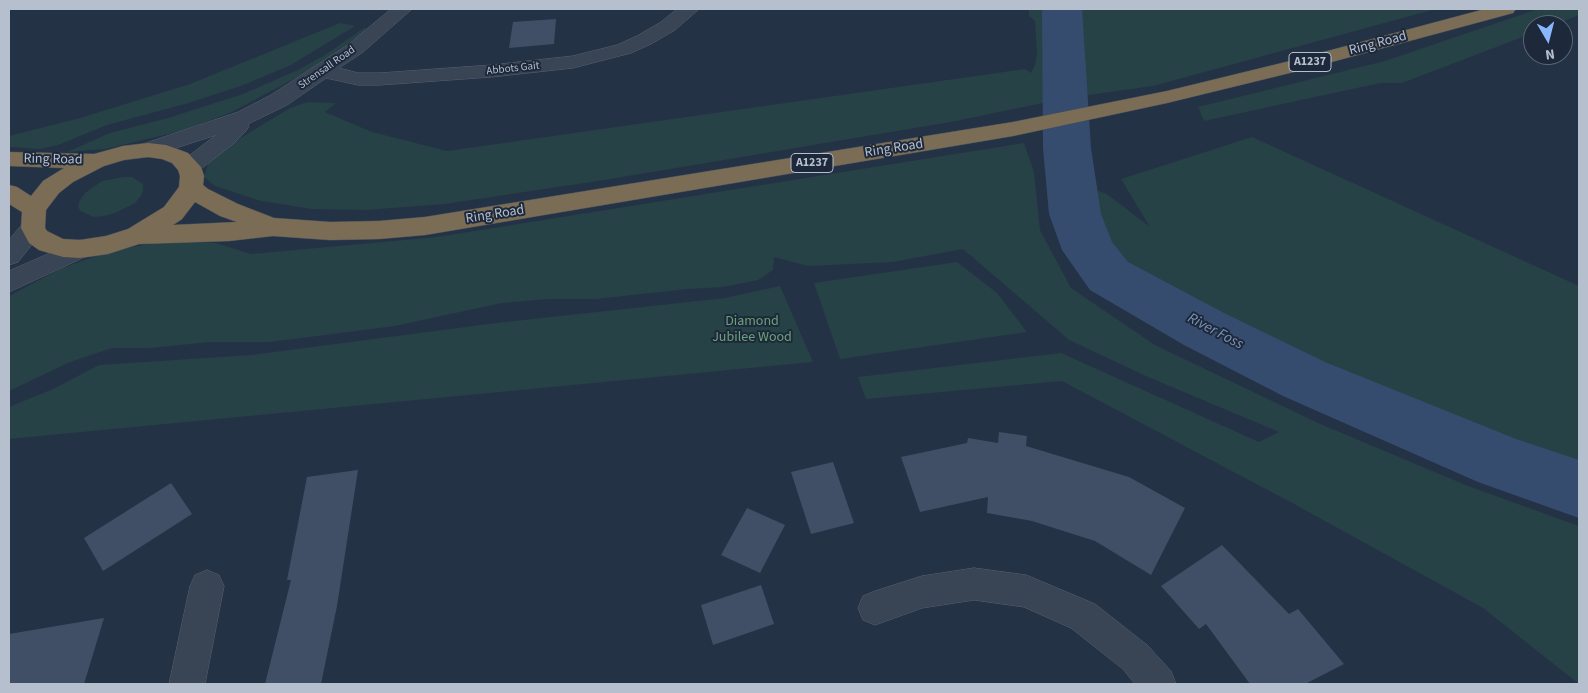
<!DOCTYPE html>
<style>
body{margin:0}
#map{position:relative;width:1588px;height:693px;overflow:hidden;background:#243245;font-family:"Source Sans 3",sans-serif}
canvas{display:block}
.frame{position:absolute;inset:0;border:10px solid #b6bfce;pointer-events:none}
.north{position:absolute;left:1523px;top:15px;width:50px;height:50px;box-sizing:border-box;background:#1d293a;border:1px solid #5a6575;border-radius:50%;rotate:172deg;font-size:14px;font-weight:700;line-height:20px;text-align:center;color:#b6bfce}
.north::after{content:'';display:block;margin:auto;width:18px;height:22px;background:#8ab6ff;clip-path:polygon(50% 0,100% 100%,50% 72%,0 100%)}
</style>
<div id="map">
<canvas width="1588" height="693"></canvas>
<div class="frame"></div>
<div class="north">N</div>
</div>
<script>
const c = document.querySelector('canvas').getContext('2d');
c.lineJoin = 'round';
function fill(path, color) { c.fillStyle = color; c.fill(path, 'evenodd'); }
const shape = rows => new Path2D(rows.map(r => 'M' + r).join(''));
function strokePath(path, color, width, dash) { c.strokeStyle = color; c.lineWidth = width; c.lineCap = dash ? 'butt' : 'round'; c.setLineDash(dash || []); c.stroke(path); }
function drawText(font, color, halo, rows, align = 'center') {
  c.font = font + ' "Source Sans 3",sans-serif'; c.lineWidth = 4; c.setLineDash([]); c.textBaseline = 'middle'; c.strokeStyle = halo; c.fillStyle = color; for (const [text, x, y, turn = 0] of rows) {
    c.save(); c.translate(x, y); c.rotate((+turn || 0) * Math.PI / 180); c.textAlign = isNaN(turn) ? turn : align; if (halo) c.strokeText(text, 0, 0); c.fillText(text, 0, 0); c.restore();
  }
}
const green = shape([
 [1029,9,1056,9,1054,76,1057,100,951,122,604,180,445,204,365,210,312,209,261,201,215,186,204,177,208,164,229,145,290,108,307,102,336,103,325,112,372,132,447,151,1025,69,1031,73,1035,65,1037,54,1035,21,1029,16],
 [1073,9,1436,9,1153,86,1075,97],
 [1538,9,1579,9,1579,15,1554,25,1533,25,1533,33,1402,83,1380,83,1204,121,1198,107,1385,61],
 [340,23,355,26,291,65,241,86,185,104,107,125,58,145,40,149,9,147,9,136,80,118,190,84],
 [364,28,368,29,336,52,301,75,232,112,181,131,105,149,67,152,110,133,168,118,243,94,298,70,325,55],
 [1252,137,1579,286,1579,470,1464,427,1335,373,1161,289,1121,264,1096,232,1086,187,1107,194,1150,227,1121,179],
 [1024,143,1034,172,1040,230,1071,288,1155,345,1318,423,1468,486,1579,526,1579,684,1483,608,1294,504,1062,381,866,399,858,377,1061,353,1259,442,1279,432,1148,377,1069,340,963,249,893,262,808,266,774,257,773,270,758,280,723,287,687,289,596,299,548,299,502,303,395,326,270,342,210,342,150,348,112,348,70,362,9,391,9,296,60,269,110,251,166,241,216,243,251,254,437,237],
 [123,177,132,177,143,184,143,190,141,196,135,203,115,213,104,216,94,217,80,211,78,206,80,200,85,193,102,181],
 [957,262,997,293,1027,332,840,359,814,283],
 [780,286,813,362,9,439,9,407,53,389,99,365,251,355,496,323,725,298]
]);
const water = shape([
 [1055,9,1073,9,1074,32,1075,97,1057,100,1054,76,1055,44,1057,33]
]);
const river = shape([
 [1042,9,1082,9,1091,148,1101,214,1112,242,1128,262,1224,313,1325,362,1516,439,1579,460,1579,518,1478,482,1283,396,1184,345,1090,290,1062,250,1049,214,1043,148,1042,9]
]);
const building = shape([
 [556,19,554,44,509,48,513,22],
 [999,432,1027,436,1026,446,1129,477,1185,508,1151,575,1095,541,1032,521,987,513,988,497,920,512,901,457,967,443,968,438,998,443],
 [833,462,854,523,811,534,791,472],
 [358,470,337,606,321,684,265,684,291,580,287,580,307,477],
 [171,483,192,514,103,571,84,538],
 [747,508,785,525,760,573,721,555],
 [1222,545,1289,614,1298,609,1344,664,1305,684,1250,684,1206,624,1199,629,1161,586],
 [761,585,774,624,713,645,701,605],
 [104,618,84,684,9,684,9,634]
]);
const minor = shape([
 [391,9,412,9,363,52,339,68,358,73,380,73,491,65,573,56,617,45,637,36,661,22,677,9,699,9,675,30,651,44,631,53,573,68,491,77,380,85,358,85,326,78,287,105,248,124,249,126,246,131,234,143,197,172,189,175,181,172,177,167,181,162,216,135,148,157,140,155,137,150,140,145,238,112,271,95,349,44,391,9],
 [33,219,42,222,45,228,18,262,9,265,9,240,24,222,33,219],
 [80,240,89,243,93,249,89,255,9,292,9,271,80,240],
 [974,568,1026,575,1095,604,1147,645,1171,671,1176,684,1135,684,1123,669,1071,628,1024,607,974,600,922,608,875,625,863,620,858,608,863,596,875,591,922,576,974,568],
 [207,570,219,575,224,586,205,684,169,684,190,586,195,575,207,570]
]);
const highway = shape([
 [1485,9,1516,9,1513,13,1302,70,1167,103,1013,136,425,235,379,239,330,240,273,236,229,241,139,244,108,254,80,258,63,257,39,250,29,243,21,228,22,212,9,204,9,185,17,187,31,196,43,181,64,168,9,166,9,152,94,154,123,146,148,143,166,145,188,153,201,167,204,176,203,185,208,189,238,204,274,218,330,222,379,221,425,217,1013,122,1167,91,1290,61,1485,9],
 [148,157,162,159,172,163,178,170,180,176,179,187,164,207,128,229,106,236,80,240,63,239,47,231,45,228,46,210,59,193,73,182,104,166,124,160,148,157],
 [195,202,220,216,237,222,173,225,182,219,195,202]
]);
const farStreetnames = [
 ["Strensall Road",327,68,-35],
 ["Abbots Gait",513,69,-6]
];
const shields = [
 [1310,62,42],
 [812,163,42]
];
const shieldNames = [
 ["A1237",1310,62],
 ["A1237",812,163]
];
const streetNames = [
 ["Ring Road",1378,44,-15],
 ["Ring Road",894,149,-9],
 ["Ring Road",53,160,1],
 ["Ring Road",495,215,-9]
];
const parkNames = [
 ["Diamond",752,322],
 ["Jubilee Wood",752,338]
];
const waterNames = [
 ["River Foss",1215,332,28]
];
fill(green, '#264246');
fill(water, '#364c6e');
fill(river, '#364c6e');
fill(building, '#404f66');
strokePath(minor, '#576272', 1);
strokePath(highway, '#434f5f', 1);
fill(minor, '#394454');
fill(highway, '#7b6d55');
drawText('11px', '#b6bfce', '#1d293a', farStreetnames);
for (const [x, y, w] of shields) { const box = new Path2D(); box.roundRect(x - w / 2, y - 9.5, w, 19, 4); c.fillStyle = '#1d293a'; c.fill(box); strokePath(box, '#b6bfce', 1); }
drawText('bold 12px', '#b6bfce', null, shieldNames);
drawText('14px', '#b6bfce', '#1d293a', streetNames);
drawText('14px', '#6ba178', '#1d293a', parkNames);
drawText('italic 15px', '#7b94b8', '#1d293a', waterNames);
</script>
